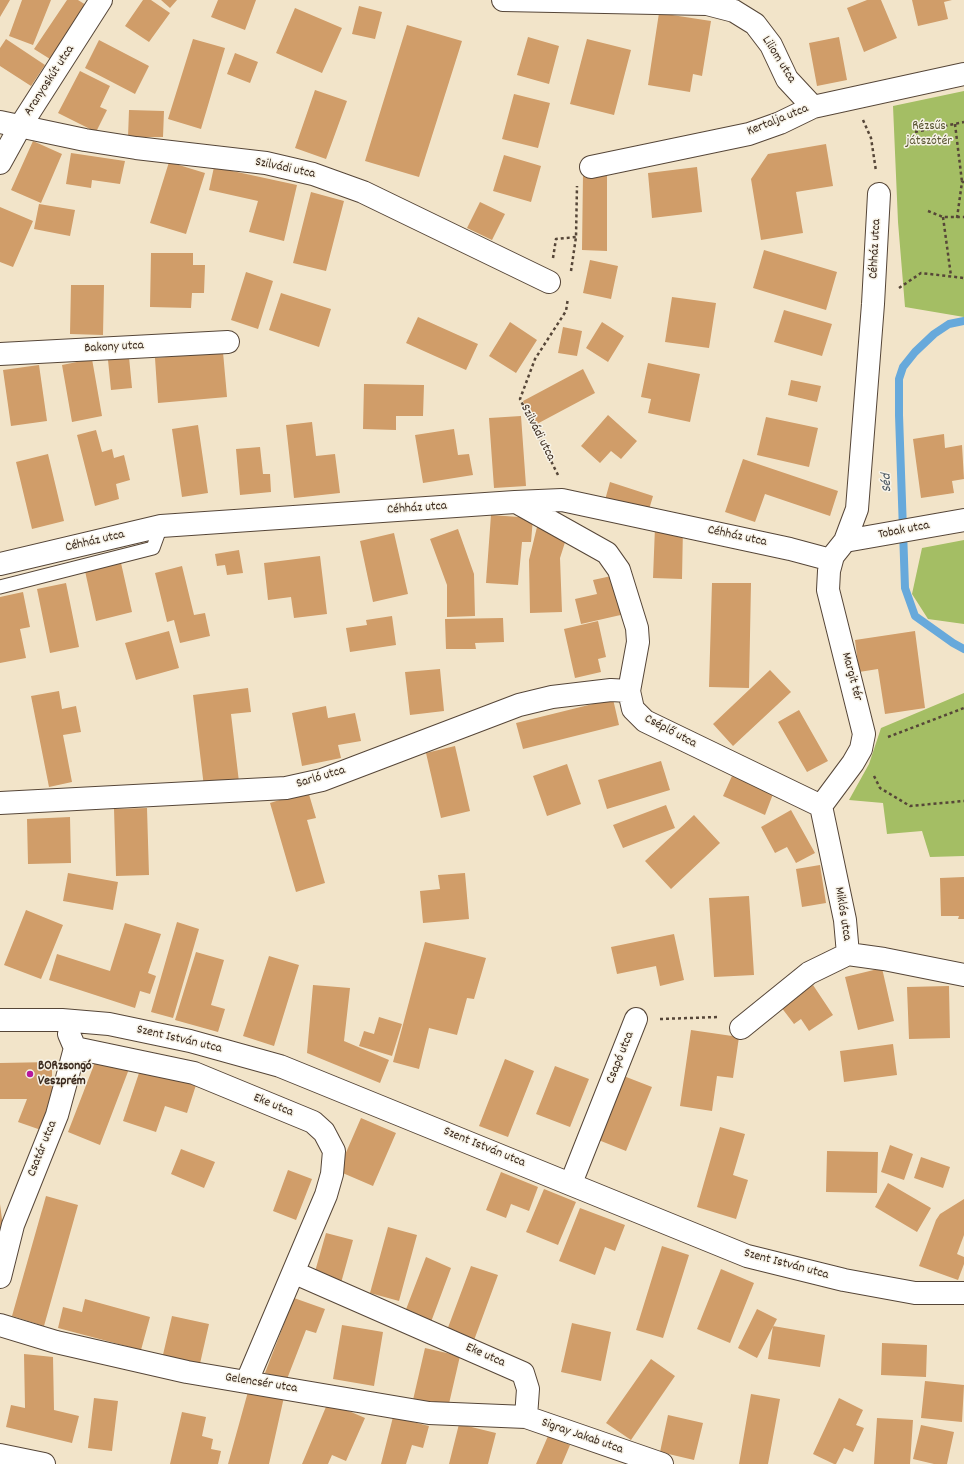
<!DOCTYPE html>
<meta charset="utf-8">
<style>
body{margin:0}
canvas{display:block;background:#f2e4c9}
</style>
<canvas width="964" height="1464"></canvas>
<script>
const c = document.querySelector('canvas').getContext('2d');
c.lineJoin = 'round';
function fill(path, color) { c.fillStyle = color; c.fill(path, 'evenodd'); }
const shape = rows => new Path2D(rows.map(r => 'M' + r).join(''));
function strokePath(path, color, width, dash) { c.strokeStyle = color; c.lineWidth = width; c.lineCap = dash ? 'butt' : 'round'; c.setLineDash(dash || []); c.stroke(path); }
function drawText(font, color, halo, rows, align = 'center') {
  c.font = font + ' Dekko,sans-serif'; c.lineWidth = 3; c.setLineDash([]); c.textBaseline = 'middle'; c.strokeStyle = halo; c.fillStyle = color; for (const [text, x, y, turn = 0] of rows) {
    c.save(); c.translate(x, y); c.rotate((+turn || 0) * Math.PI / 180); c.textAlign = isNaN(turn) ? turn : align; if (halo) c.strokeText(text, 0, 0); c.fillText(text, 0, 0); c.restore();
  }
}
const green = shape([
 [964,91,964,317,905,307,898,222,893,106],
 [964,540,964,624,928,619,912,594,922,548],
 [964,693,964,856,930,857,922,831,887,834,883,803,849,800,869,764,881,728]
]);
const stream = shape([
 [964,321,949,324,934,334,915,352,903,367,899,379,899,415,905,588,915,616,953,643,964,649]
]);
const building = shape([
 [0,0,10,0,0,17],
 [22,0,51,0,33,45,9,36],
 [67,0,78,0,86,5,50,59,34,49],
 [143,0,151,0,170,13,149,42,125,26],
 [161,0,177,0,170,8],
 [218,0,256,0,245,30,211,17],
 [867,0,881,0,897,38,864,52,847,8],
 [912,0,952,0,944,2,948,19,918,26],
 [359,6,382,12,375,39,352,34],
 [295,8,342,28,322,73,276,53],
 [659,13,711,21,702,76,693,74,690,92,648,85],
 [407,25,462,41,419,177,365,161],
 [528,37,559,46,549,84,517,75],
 [839,37,847,80,817,86,809,43],
 [6,39,45,65,31,86,0,66,0,48],
 [193,39,225,48,201,129,168,119],
 [587,39,631,50,614,115,570,104],
 [99,40,149,66,135,94,85,68],
 [235,53,258,62,250,83,227,74],
 [80,71,110,86,100,107,107,110,96,132,58,113],
 [315,90,347,101,326,159,295,148],
 [514,94,550,103,538,148,502,139],
 [129,110,164,111,163,137,128,137],
 [33,141,62,154,41,203,11,190],
 [826,144,833,186,796,192,803,233,761,240,751,179,768,154],
 [71,153,125,161,120,184,92,180,91,188,66,184],
 [504,155,541,166,531,202,493,191],
 [169,162,205,173,186,234,150,223],
 [214,167,297,185,284,241,249,232,258,201,209,190],
 [697,167,702,212,652,218,648,173],
 [583,174,607,174,607,251,582,250],
 [311,192,344,201,326,271,293,263],
 [480,202,505,214,492,240,467,228],
 [39,204,75,210,70,236,34,229],
 [0,207,33,221,13,267,0,262],
 [764,250,837,272,826,310,753,288],
 [151,253,193,253,193,265,205,265,204,293,192,293,191,308,150,307],
 [590,260,618,266,611,299,583,293],
 [246,272,273,281,258,329,231,320],
 [71,285,104,285,103,335,70,334],
 [281,293,331,309,319,347,269,330],
 [672,297,716,303,709,348,665,342],
 [784,310,832,324,822,356,774,342],
 [418,317,478,344,466,370,406,343],
 [510,322,537,340,516,373,489,356],
 [602,322,624,336,608,362,586,348],
 [563,327,582,331,577,356,558,353],
 [223,352,227,397,158,403,155,358],
 [129,357,132,388,111,390,108,360],
 [92,359,102,416,72,422,62,365],
 [648,363,700,374,690,422,648,413,651,399,641,397],
 [39,365,47,421,11,426,3,370],
 [583,369,595,393,535,425,523,401],
 [791,380,821,386,817,402,788,395],
 [364,384,424,385,423,416,396,416,396,430,363,429],
 [608,415,637,441,621,459,611,451,600,463,581,446],
 [521,416,526,486,494,488,489,418],
 [766,417,818,428,809,467,757,455],
 [312,422,316,456,335,454,340,493,294,498,286,425],
 [198,425,208,493,182,497,172,429],
 [454,429,458,455,469,454,473,475,423,483,415,435],
 [96,430,102,452,112,449,114,458,124,455,130,480,116,484,119,499,95,506,77,435],
 [944,434,945,448,962,445,964,479,952,481,954,493,921,498,913,439],
 [260,447,263,474,270,474,271,492,240,495,236,449],
 [48,454,64,521,32,529,16,462],
 [743,459,838,491,830,516,765,494,755,522,725,512],
 [610,482,653,496,648,513,605,500],
 [491,515,533,518,531,542,522,542,518,585,486,583],
 [537,527,567,536,560,558,562,612,530,613,529,560],
 [655,527,683,527,682,579,653,578],
 [458,529,474,574,475,616,447,617,447,585,430,539],
 [394,533,408,594,373,602,360,541],
 [239,550,243,573,227,575,225,565,217,566,215,554],
 [320,556,327,614,294,618,291,597,268,600,264,563],
 [121,563,132,612,96,621,85,571],
 [182,566,194,615,205,613,210,636,180,643,174,620,167,622,155,573],
 [616,575,625,614,581,624,575,599,597,594,593,580],
 [66,583,79,647,50,653,37,589],
 [712,583,751,583,749,688,709,687],
 [23,592,30,627,20,629,26,658,0,663,0,597],
 [392,616,396,645,350,652,346,628,367,625,366,620],
 [503,618,504,642,475,643,476,649,446,649,445,619],
 [598,621,606,657,598,659,601,672,575,678,564,629],
 [169,631,179,668,136,680,125,643],
 [915,631,925,708,885,714,878,669,859,672,855,640],
 [440,669,444,711,410,715,405,672],
 [770,670,791,692,733,746,713,724],
 [248,688,251,712,231,714,239,782,204,787,193,695],
 [59,691,62,709,76,706,81,732,63,735,72,782,49,787,31,696],
 [613,699,619,725,523,749,516,723],
 [326,706,328,718,355,713,361,741,338,745,341,758,302,766,292,713],
 [799,710,828,761,807,772,778,722],
 [455,746,470,811,441,818,426,753],
 [661,761,670,790,607,809,598,780],
 [567,764,581,804,547,816,533,776],
 [732,776,773,794,765,815,723,796],
 [308,791,316,818,307,820,325,883,296,892,270,803],
 [666,805,675,828,623,848,613,825],
 [147,808,149,875,116,876,114,809],
 [791,810,815,853,796,863,787,847,775,853,761,827],
 [694,815,720,843,671,889,645,861],
 [70,817,71,863,28,864,27,819],
 [820,865,826,903,802,907,796,869],
 [68,873,118,882,113,910,63,901],
 [465,873,469,919,423,923,420,891,440,889,438,875],
 [964,877,964,919,958,919,959,916,941,916,940,878],
 [749,896,754,975,714,977,709,898],
 [26,910,63,925,41,979,4,965],
 [177,922,199,929,173,1018,151,1012],
 [125,923,161,934,148,973,156,976,150,994,140,991,135,1008,49,980,57,954,110,971],
 [674,934,684,980,660,986,656,966,617,974,611,947],
 [425,942,486,958,474,999,467,998,457,1035,429,1028,419,1069,393,1062],
 [196,952,224,960,211,1005,225,1009,218,1032,175,1020],
 [269,956,299,965,274,1046,243,1036],
 [882,968,894,1021,858,1030,845,977],
 [313,985,350,988,344,1041,389,1060,380,1083,307,1053],
 [813,985,833,1015,809,1031,801,1019,794,1024,781,1007],
 [949,986,950,1038,909,1039,907,987],
 [379,1017,402,1024,392,1056,359,1046,364,1031,374,1034],
 [691,1030,739,1037,733,1078,717,1076,712,1111,680,1106],
 [893,1044,897,1075,844,1082,840,1051],
 [97,1057,129,1069,100,1145,68,1132],
 [505,1059,534,1071,508,1137,479,1126],
 [52,1062,52,1098,41,1130,18,1122,27,1099,0,1099,0,1063],
 [555,1066,589,1079,570,1127,536,1114],
 [141,1067,196,1085,187,1113,165,1106,156,1132,123,1121],
 [616,1073,652,1087,626,1151,591,1137],
 [361,1118,396,1133,373,1186,338,1171],
 [720,1127,745,1134,733,1175,748,1180,736,1219,697,1207],
 [890,1145,913,1154,904,1180,881,1172],
 [181,1149,215,1162,204,1188,171,1174],
 [827,1151,878,1152,877,1193,826,1192],
 [921,1157,950,1167,943,1188,914,1178],
 [288,1170,312,1179,296,1220,273,1211],
 [501,1172,538,1187,529,1211,511,1204,506,1218,486,1210],
 [888,1183,931,1208,917,1232,875,1207],
 [544,1189,576,1202,558,1245,526,1232],
 [46,1196,78,1205,44,1326,12,1316],
 [964,1199,964,1235,957,1254,964,1257,964,1264,958,1280,919,1266,936,1220,940,1214],
 [0,1204,3,1227,0,1227],
 [580,1208,625,1225,615,1251,605,1247,595,1275,559,1261],
 [388,1227,417,1235,399,1301,370,1293],
 [326,1233,353,1240,341,1283,314,1275],
 [662,1246,689,1255,663,1338,636,1330],
 [426,1257,451,1268,431,1322,405,1312],
 [471,1266,498,1275,473,1343,446,1333],
 [721,1269,754,1283,730,1343,697,1329],
 [294,1298,325,1309,316,1333,306,1330,287,1379,265,1373],
 [85,1299,150,1317,141,1350,58,1328,63,1307,82,1312],
 [757,1309,777,1319,757,1358,738,1348],
 [172,1316,209,1324,199,1368,162,1359],
 [572,1323,611,1332,601,1381,561,1372],
 [342,1325,383,1332,374,1386,333,1379],
 [773,1326,825,1335,820,1367,768,1359],
 [882,1343,927,1345,926,1377,881,1375],
 [425,1348,460,1356,448,1408,413,1400],
 [24,1354,53,1357,54,1410,79,1416,72,1443,6,1427,11,1405,25,1408],
 [651,1359,675,1376,631,1440,606,1423],
 [925,1381,964,1385,962,1422,921,1418],
 [249,1388,284,1397,269,1464,228,1464],
 [751,1394,780,1399,768,1464,739,1464],
 [94,1398,118,1401,112,1451,88,1448],
 [839,1398,863,1410,856,1425,864,1428,853,1452,844,1448,836,1464,834,1464,813,1454],
 [328,1402,365,1418,346,1461,332,1455,328,1464,302,1464],
 [182,1412,206,1417,202,1436,213,1439,211,1449,221,1451,218,1464,170,1464],
 [668,1415,703,1423,694,1460,660,1452],
 [393,1417,429,1426,423,1448,412,1445,406,1464,381,1464],
 [877,1418,913,1420,910,1464,874,1464],
 [459,1424,496,1433,488,1464,449,1464],
 [921,1425,954,1432,947,1464,934,1464,913,1459],
 [548,1436,570,1445,562,1464,536,1464]
]);
const path = shape([
 [863,120,871,138,876,171],
 [955,124,962,182],
 [915,132,964,122],
 [928,211,943,217,964,217],
 [943,217,951,276],
 [957,218,962,182,964,182],
 [553,258,556,239,576,237],
 [571,271,576,237,577,186],
 [899,288,921,273,964,278],
 [558,475,520,399,535,359,566,311,568,298],
 [888,737,964,708],
 [874,776,880,788,910,806,964,801],
 [660,1019,719,1017]
]);
const lane = shape([
 [0,587,153,548,161,526]
]);
const street = shape([
 [503,0,707,4,734,11,755,24,771,45,787,79,813,107],
 [0,122,85,140,136,148,266,163,313,174,363,192,549,282],
 [0,163,21,125,101,0],
 [591,167,749,134,780,123,813,107,964,74],
 [0,354,228,342],
 [516,502,607,553,619,570,637,628,638,642,629,691,633,709,645,721,821,806],
 [845,541,964,520],
 [0,564,161,526,515,502,562,500,790,549,831,560],
 [0,803,286,788,322,780,519,705,552,697,611,690,629,691],
 [821,806,853,763,861,749,864,734,828,590,829,571,833,556,845,541,857,509,873,304,879,194],
 [821,806,845,920,848,954],
 [848,954,884,959,964,975],
 [0,1020,62,1020,109,1024,190,1041,280,1066,747,1256,844,1280,915,1293,964,1293],
 [741,1028,809,973,848,954],
 [75,1048,194,1073,313,1122,324,1132,334,1151,332,1174,326,1195,247,1381],
 [571,1183,636,1019],
 [295,1273,523,1373,528,1389,526,1417],
 [0,1277,13,1225,57,1115,66,1082,75,1048,69,1034],
 [0,1325,56,1342,187,1372,429,1413,526,1417,662,1464],
 [0,1455,44,1464]
]);
const markers = [
 [30,1074,4,"#b5179e"]
];
const streetNames = [
 ["Liliom utca",778,60,58],
 ["Aranyoskút utca",50,81,-57],
 ["Kertalja utca",778,121,-22],
 ["Szilvádi utca",285,169,12],
 ["Céhház utca",876,249,-87],
 ["Bakony utca",114,348,-3],
 ["Szilvádi utca",537,433,63],
 ["Céhház utca",417,509,-4],
 ["Tobak utca",904,531,-11],
 ["Céhház utca",737,537,12],
 ["Céhház utca",95,542,-13],
 ["Margit tér",851,677,75],
 ["Cséplő utca",670,732,28],
 ["Sarló utca",321,778,-17],
 ["Miklós utca",842,914,81],
 ["Szent István utca",179,1040,13],
 ["Csapó utca",621,1058,-68],
 ["Eke utca",273,1106,22],
 ["Szent István utca",484,1148,22],
 ["Csatár utca",43,1149,-68],
 ["Szent István utca",786,1265,15],
 ["Eke utca",485,1356,24],
 ["Gelencsér utca",261,1384,9],
 ["Sigray Jakab utca",582,1437,19]
];
const parkNames = [
 ["Rézsűs",929,127],
 ["játszótér",929,142]
];
const poiNames = [
 ["BORzsongó",38,1067],
 ["Veszprém",38,1082]
];
const waterNames = [
 ["Séd",888,483,-92]
];
fill(green, '#a4be64');
strokePath(stream, '#67a9db', 8);
fill(building, '#d09d69');
strokePath(lane, '#564638', 15);
strokePath(street, '#564638', 24);
strokePath(path, '#564638', 2.5, [3, 3]);
strokePath(lane, '#fff', 13);
strokePath(street, '#fff', 22);
for (const [x, y, r, color] of markers) { const dot = new Path2D(); dot.arc(x, y, r, 0, 2 * Math.PI); c.fillStyle = color; c.fill(dot); strokePath(dot, '#f7f3e8', 1.5); }
drawText('13px', '#3b2a1e', '#f7f3e8', streetNames);
drawText('13px', '#5a5633', '#f7f3e8', parkNames);
drawText('bold 13px', '#3b2a1e', '#f7f3e8', poiNames, 'left');
drawText('italic 14px', '#4a5660', '#f7f3e8', waterNames);
</script>
